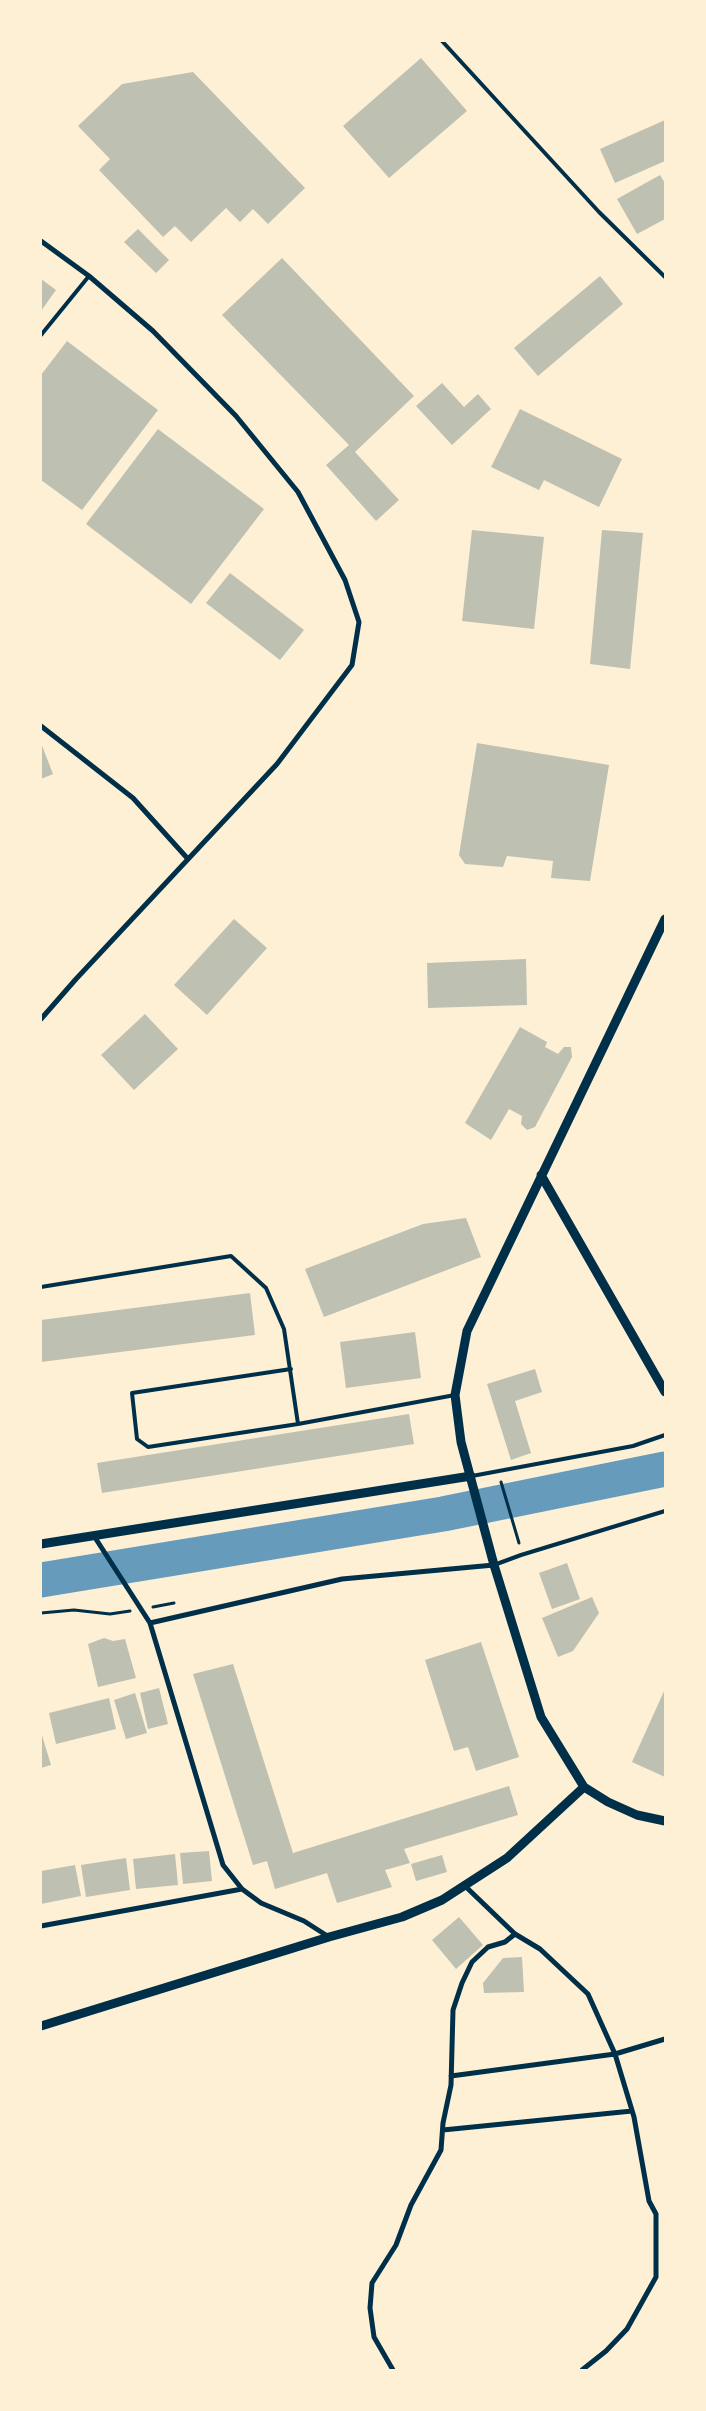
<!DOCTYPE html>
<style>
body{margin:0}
#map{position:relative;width:706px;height:2411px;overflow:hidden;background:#fdf0d5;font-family:Bitter,serif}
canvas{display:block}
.frame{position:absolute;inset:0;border:42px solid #fdf0d5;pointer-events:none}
</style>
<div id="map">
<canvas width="706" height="2411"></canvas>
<div class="frame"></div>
</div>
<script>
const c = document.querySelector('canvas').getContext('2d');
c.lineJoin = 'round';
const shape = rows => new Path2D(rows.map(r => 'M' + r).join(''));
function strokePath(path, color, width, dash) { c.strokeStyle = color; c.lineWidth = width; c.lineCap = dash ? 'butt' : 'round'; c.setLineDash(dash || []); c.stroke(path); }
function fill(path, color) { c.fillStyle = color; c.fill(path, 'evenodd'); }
const river = shape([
 [41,1580,443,1514,665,1469]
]);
const building = shape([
 [421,58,467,111,389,178,343,126],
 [193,72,305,188,268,224,253,209,240,222,226,208,191,242,175,226,163,237,99,170,110,159,78,126,122,84],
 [665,120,665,161,615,183,600,149],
 [660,175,665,183,665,219,637,234,617,199],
 [138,229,169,260,156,273,124,242],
 [282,258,414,396,355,452,399,500,376,521,326,465,349,445,222,315],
 [600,276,623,304,538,376,514,348],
 [41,279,56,290,41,311],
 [67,341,158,410,82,510,41,480,41,375],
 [442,383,464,407,478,394,491,409,452,445,416,406],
 [520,409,622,459,599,507,544,480,539,490,491,467],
 [158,429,264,509,191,604,86,524],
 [472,530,544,537,534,629,462,621],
 [602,530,643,533,630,669,590,664],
 [230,573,304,630,280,660,206,603],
 [41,743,53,774,41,779],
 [477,743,609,765,590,881,551,878,553,861,507,856,503,867,465,864,459,855],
 [234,919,267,948,207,1015,174,985],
 [526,959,527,1005,428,1008,427,963],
 [145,1014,178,1049,134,1090,101,1055],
 [520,1027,547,1042,545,1047,558,1054,564,1047,571,1047,572,1057,535,1127,527,1130,521,1124,522,1116,509,1109,491,1140,465,1123],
 [466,1218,481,1257,324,1317,305,1269,423,1224],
 [250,1293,255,1335,41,1362,41,1320],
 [415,1332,421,1378,346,1388,340,1342],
 [535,1369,542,1392,515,1401,531,1453,511,1460,487,1384],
 [409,1414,414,1444,102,1493,97,1463],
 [567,1563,580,1599,552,1609,539,1573],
 [592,1597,599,1613,573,1651,558,1657,542,1618],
 [104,1638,113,1641,125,1639,136,1678,98,1687,88,1644],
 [481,1642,519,1757,476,1771,468,1747,454,1751,425,1660],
 [233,1664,293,1853,509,1786,518,1815,404,1849,410,1863,385,1870,392,1887,337,1903,327,1873,275,1889,267,1861,253,1865,193,1674],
 [159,1688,168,1724,148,1729,140,1693],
 [665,1689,665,1777,632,1762],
 [135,1693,147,1733,126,1739,114,1700],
 [109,1698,116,1729,56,1744,49,1713],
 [41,1732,51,1765,41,1768],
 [209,1851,212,1881,183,1884,180,1853],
 [175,1854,178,1885,136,1889,133,1859],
 [442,1855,447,1872,416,1881,411,1864],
 [126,1858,130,1890,86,1897,81,1865],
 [75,1865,81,1896,41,1904,41,1871],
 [459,1917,483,1945,456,1969,432,1940],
 [522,1957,524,1992,484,1993,483,1983,503,1958]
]);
const path = shape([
 [501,1482,519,1543],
 [153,1607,174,1603],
 [41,1613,74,1610,110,1614,130,1611]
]);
const service = shape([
 [442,41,599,212,665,277],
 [41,335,89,276],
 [41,1287,231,1256,266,1288,284,1329,298,1424],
 [291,1369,132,1393,137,1439,148,1447,298,1424,455,1395],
 [472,1476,633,1446,665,1435],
 [494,1565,521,1555,665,1511]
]);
const minor = shape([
 [41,241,89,276,153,331,236,416,298,492,345,580,359,622,352,665,277,764,76,979,41,1019],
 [41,726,133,798,188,859],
 [94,1536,150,1623],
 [465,1886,515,1934,540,1949,588,1994,615,2054,634,2117,649,2201,656,2214,656,2277,627,2329,606,2351,582,2370],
 [242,1889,261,1903,304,1921,329,1937],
 [41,1926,242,1889,223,1865,150,1623,342,1579,494,1565],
 [451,2076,615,2054,665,2039],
 [443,2130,632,2111],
 [393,2370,374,2337,370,2308,372,2283,396,2245,411,2205,441,2150,443,2123,451,2085,453,2010,462,1983,472,1962,488,1947,505,1942,515,1934]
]);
const tertiary = shape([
 [665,919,467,1331,455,1395,461,1442,494,1565,541,1717,584,1787,608,1802,637,1815,665,1821],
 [541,1175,665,1392],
 [41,1544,471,1476],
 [41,2026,329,1937,402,1917,442,1900,507,1858,584,1787]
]);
strokePath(river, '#669bbc', 35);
fill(building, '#bec0b2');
strokePath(path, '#003049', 3);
strokePath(service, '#003049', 4);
strokePath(minor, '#003049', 5);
strokePath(tertiary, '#003049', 9);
</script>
